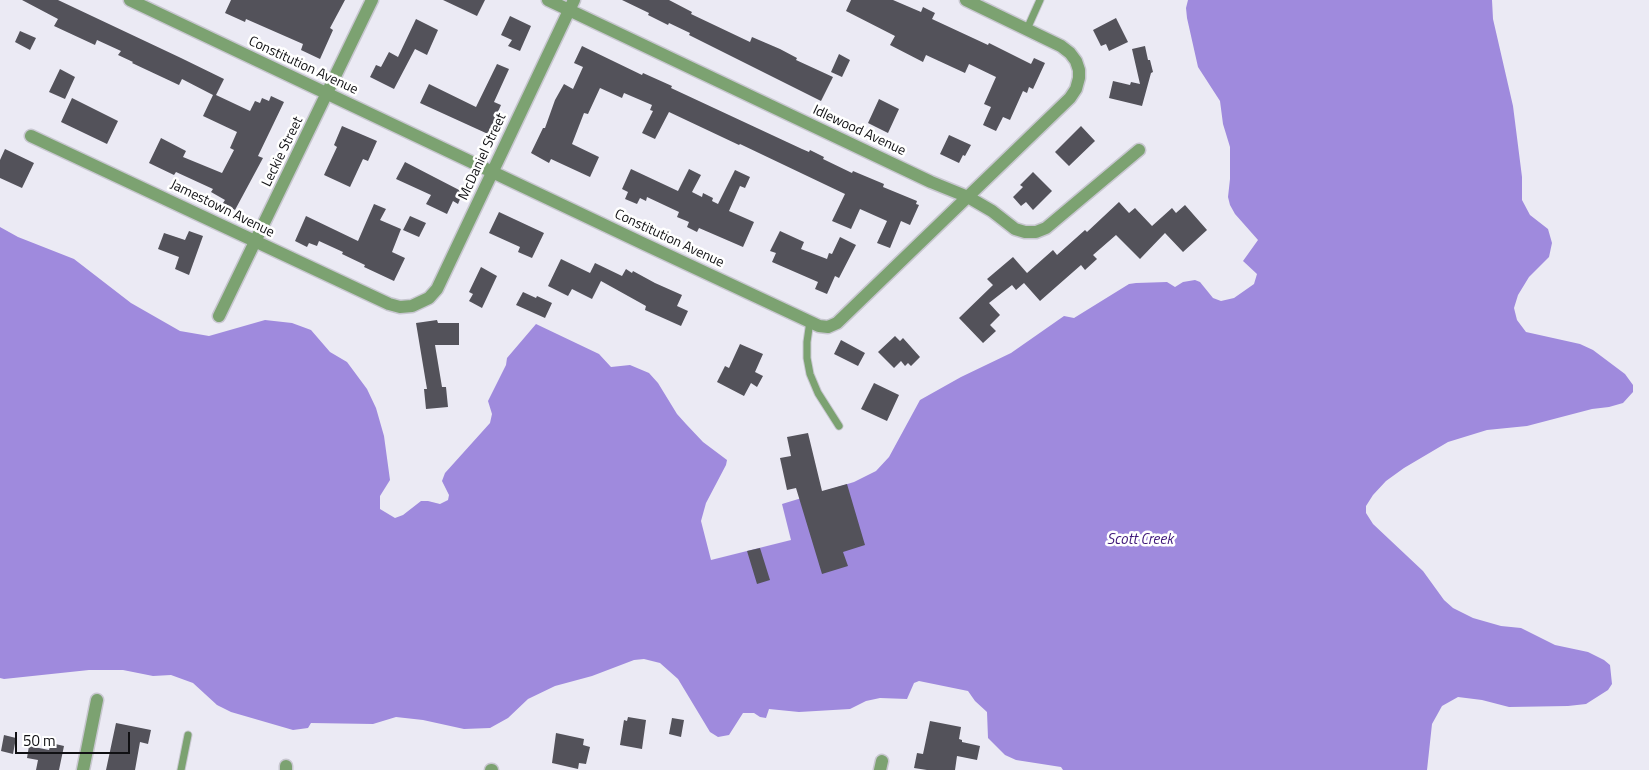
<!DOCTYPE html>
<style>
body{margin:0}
#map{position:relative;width:1649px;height:770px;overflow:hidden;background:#ebeaf4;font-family:"Titillium Web",sans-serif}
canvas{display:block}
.scale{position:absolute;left:15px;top:732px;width:115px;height:22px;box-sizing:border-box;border:2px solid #101013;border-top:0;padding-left:6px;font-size:15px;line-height:18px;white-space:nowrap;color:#101013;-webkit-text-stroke:4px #fff;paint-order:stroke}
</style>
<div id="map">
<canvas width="1649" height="770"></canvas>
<div class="scale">50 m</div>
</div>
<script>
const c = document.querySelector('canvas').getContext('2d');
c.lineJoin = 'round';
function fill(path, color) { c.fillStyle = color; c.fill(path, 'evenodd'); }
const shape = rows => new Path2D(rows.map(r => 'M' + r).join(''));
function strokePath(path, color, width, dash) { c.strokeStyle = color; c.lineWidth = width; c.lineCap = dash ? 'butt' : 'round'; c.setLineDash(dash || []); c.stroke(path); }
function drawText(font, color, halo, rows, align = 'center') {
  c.font = font + ' "Titillium Web",sans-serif'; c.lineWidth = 5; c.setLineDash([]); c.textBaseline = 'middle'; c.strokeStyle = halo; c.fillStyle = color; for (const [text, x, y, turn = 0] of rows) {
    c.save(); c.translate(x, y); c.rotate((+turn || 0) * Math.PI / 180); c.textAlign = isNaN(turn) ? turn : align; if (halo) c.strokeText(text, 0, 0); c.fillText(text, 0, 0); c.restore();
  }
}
const water = shape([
 [1188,0,1492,0,1493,19,1513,106,1522,177,1522,200,1530,215,1548,229,1552,243,1549,257,1529,277,1518,295,1514,308,1517,320,1526,332,1580,344,1593,350,1625,374,1633,385,1633,392,1623,403,1609,407,1592,409,1527,426,1487,430,1448,442,1404,468,1386,481,1373,495,1366,506,1366,513,1373,524,1423,571,1444,600,1453,608,1473,618,1501,626,1521,628,1555,645,1588,652,1604,660,1610,665,1612,684,1608,690,1586,704,1568,706,1509,707,1482,700,1458,697,1442,706,1432,724,1427,770,1063,770,1061,767,1016,760,1005,755,988,738,987,712,975,701,968,691,919,681,914,683,907,699,880,698,866,701,850,709,799,712,769,709,766,718,760,717,754,713,743,713,729,735,718,737,710,732,678,679,660,663,644,659,634,660,592,676,555,686,528,699,508,718,490,728,464,729,423,720,396,717,373,724,311,723,308,728,293,730,231,712,217,705,193,683,171,675,153,676,123,670,89,670,4,679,0,678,0,227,18,237,74,259,131,303,180,331,209,336,265,320,292,323,311,330,330,352,347,362,367,389,376,408,384,436,390,480,380,496,380,509,395,518,403,515,421,501,428,501,440,504,448,500,449,495,442,481,445,473,490,423,492,414,488,401,506,365,507,358,536,324,599,354,611,367,630,365,649,373,658,383,677,414,686,424,703,442,727,460,726,465,706,503,701,521,711,560,791,540,782,504,854,482,876,471,889,457,920,400,961,377,1011,353,1064,316,1074,318,1129,284,1136,283,1167,282,1175,287,1183,282,1195,280,1200,282,1213,298,1221,301,1234,298,1254,284,1257,274,1243,261,1258,240,1235,214,1230,205,1228,197,1230,179,1230,147,1223,124,1220,101,1198,67,1187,18,1186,8]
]);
const building = shape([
 [22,0,58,0,181,58,224,79,216,95,250,111,255,101,260,103,262,98,269,101,271,96,284,102,258,156,263,158,235,210,223,203,225,200,211,192,213,189,176,172,174,175,149,163,161,138,186,151,183,157,222,173,234,150,230,148,237,132,203,116,213,95,182,79,179,85,132,63,133,62,118,55,121,51,97,40,95,45,54,26,58,19],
 [231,0,345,0,330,28,333,30,320,59,301,50,303,44,246,19,245,22,225,13],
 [443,0,485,0,477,16],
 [622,0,669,0,692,12,691,14,750,42,752,37,780,49,797,58,796,60,833,77,821,101,689,35,690,33,669,23,668,25,648,15,649,13],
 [851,0,893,0,921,12,923,7,935,13,932,19,988,45,989,43,1031,64,1034,58,1045,63,1033,89,1029,87,1027,93,1023,91,1010,120,1003,117,996,131,983,125,991,107,984,104,996,77,969,64,965,73,926,55,923,62,890,45,895,36,846,11],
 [510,16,531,26,520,51,508,46,512,40,501,35],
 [1116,18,1128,42,1109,51,1106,44,1101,46,1093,30],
 [416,19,438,30,427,55,415,49,394,89,370,77,376,65,381,67,389,52,398,57],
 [20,31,36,38,30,50,15,42],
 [582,46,642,75,643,73,672,86,671,88,802,149,809,152,810,150,824,157,823,159,852,173,853,171,884,184,883,187,917,201,916,204,919,205,910,225,901,221,890,248,877,243,887,221,860,209,851,229,832,221,845,194,740,144,739,145,669,112,655,139,642,133,653,111,650,110,652,105,624,93,622,98,600,88,588,114,584,113,572,144,599,157,590,177,551,159,549,163,531,153,543,128,545,128,555,100,564,84,573,89,583,67,574,63],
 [1145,46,1148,60,1150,60,1153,72,1151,73,1142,106,1109,98,1113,81,1130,85,1131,82,1140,84,1132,49],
 [839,54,850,60,842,77,831,72],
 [497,64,509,69,494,102,501,105,488,134,420,103,429,84,476,107],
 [60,69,75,77,65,99,49,92],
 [72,98,118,121,107,144,61,122],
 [879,99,899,109,888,133,868,123],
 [342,126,377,141,368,161,363,159,350,187,324,175,337,147,334,145],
 [1081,126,1095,141,1069,166,1055,152],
 [949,135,971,145,965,156,963,155,959,163,940,154],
 [5,149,34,163,22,188,0,178,0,160],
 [405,162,463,192,458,204,453,201,447,214,426,204,431,195,396,179],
 [631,169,678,191,689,169,701,175,692,192,702,197,703,193,713,198,712,201,718,204,735,170,750,177,745,188,740,186,729,211,754,222,743,247,699,228,697,232,687,227,689,222,677,217,679,212,647,197,646,201,640,198,637,204,625,199,628,192,622,189],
 [1033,172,1052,191,1033,210,1026,202,1021,206,1013,197,1023,187,1020,185],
 [1119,202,1129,213,1135,208,1152,226,1172,208,1176,213,1185,205,1207,230,1183,252,1165,233,1140,259,1116,235,1093,255,1097,259,1085,270,1081,265,1040,301,1024,283,1016,290,1012,285,989,303,1000,315,990,325,996,331,983,343,959,318,993,285,987,279,1013,257,1027,273,1053,250,1057,255,1085,230,1087,232],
 [374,204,386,209,380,220,401,229,392,252,405,258,394,281,364,267,365,265,342,254,343,252,319,241,317,246,309,243,307,247,295,241,306,216,358,241],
 [499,212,544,233,532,258,518,252,520,247,489,233],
 [410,216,426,223,419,237,403,230],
 [189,231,203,236,189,275,175,269,179,257,158,249,164,233,185,240],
 [780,231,804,242,801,249,827,259,829,253,832,254,840,237,856,245,839,278,835,276,827,294,815,289,818,282,772,262,776,253,770,251],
 [561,259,590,273,595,263,622,276,626,269,632,273,633,271,655,283,682,295,677,306,688,311,681,326,645,310,646,306,601,281,592,299,572,289,568,296,548,286],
 [481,267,497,276,482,308,469,301,473,294,469,292],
 [523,292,536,298,537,296,552,303,545,318,516,305],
 [437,320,438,323,459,323,459,345,435,345,442,387,446,387,448,407,426,409,424,389,427,389,416,323],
 [895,336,900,341,903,338,920,357,911,366,908,363,905,366,901,361,894,368,878,352],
 [841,340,865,353,858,366,834,354],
 [740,344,763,354,755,372,763,376,757,387,751,383,744,396,717,382,725,366,729,368],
 [874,383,899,395,887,421,861,409],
 [808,433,822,491,847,484,865,545,843,552,848,566,822,574,796,488,787,490,780,458,791,456,787,437],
 [760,548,770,580,757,584,747,551],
 [628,717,646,720,642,749,620,745,624,720,627,721],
 [672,718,684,720,681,737,669,734],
 [930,721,961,727,959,739,962,740,962,742,980,746,977,760,957,756,955,770,927,770,914,768,917,753,923,754],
 [116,723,151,730,148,744,140,742,135,770,106,770],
 [556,733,584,739,583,745,590,747,586,764,579,763,578,769,552,763],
 [4,735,16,738,13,754,1,751],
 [51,743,64,746,59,770,36,770,38,760,27,758,29,746,49,750]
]);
const lane = shape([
 [1027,29,1040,0],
 [810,321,807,342,807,358,810,374,818,393,839,426],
 [181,770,188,735]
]);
const street = shape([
 [130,0,642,243,819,326,828,327,837,323,1070,98,1076,89,1079,78,1079,70,1076,61,1070,53,1061,46,966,0],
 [548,0,931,182,968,197,992,211,1015,229,1025,232,1036,232,1046,228,1139,150],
 [31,136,389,304,400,307,412,306,429,298,437,289,574,0],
 [219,316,372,0],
 [83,770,97,700],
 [286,770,286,766],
 [491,770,492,770],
 [880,770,882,761]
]);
const streetNames = [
 ["Constitution Avenue",303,66,25],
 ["Idlewood Avenue",859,131,25],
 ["Leckie Street",283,152,-64],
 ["McDaniel Street",483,157,-65],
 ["Jamestown Avenue",222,209,26],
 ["Constitution Avenue",669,239,25]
];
const waterNames = [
 ["Scott Creek",1140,540]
];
fill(water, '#9f8add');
fill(building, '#53525a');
strokePath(lane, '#c8c7d0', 9);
strokePath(street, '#c8c7d0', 15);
strokePath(lane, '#7ca271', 7);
strokePath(street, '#7ca271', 12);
drawText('14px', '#101013', '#fff', streetNames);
drawText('italic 15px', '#3e1779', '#fff', waterNames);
</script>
